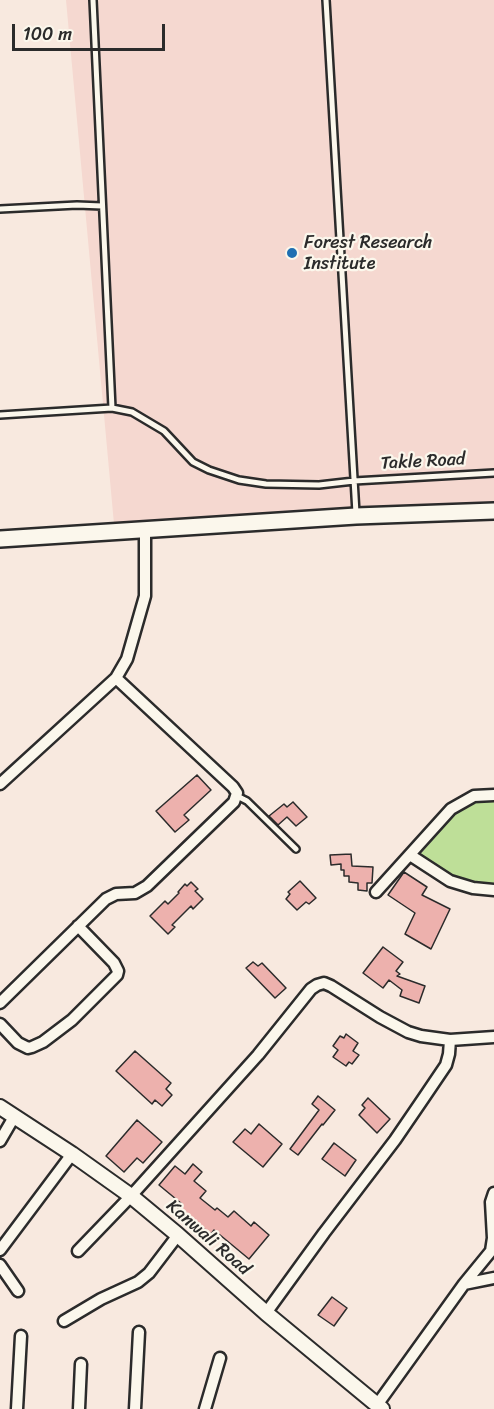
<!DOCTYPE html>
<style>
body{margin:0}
#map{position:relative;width:494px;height:1409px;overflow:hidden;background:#f8e9df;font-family:Sriracha,sans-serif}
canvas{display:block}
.scale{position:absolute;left:12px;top:24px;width:153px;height:27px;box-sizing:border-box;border:3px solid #2b2b2b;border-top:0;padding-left:8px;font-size:18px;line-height:21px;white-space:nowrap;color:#2b2b2b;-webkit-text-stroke:4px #fbf7ec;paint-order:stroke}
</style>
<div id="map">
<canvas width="494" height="1409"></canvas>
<div class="scale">100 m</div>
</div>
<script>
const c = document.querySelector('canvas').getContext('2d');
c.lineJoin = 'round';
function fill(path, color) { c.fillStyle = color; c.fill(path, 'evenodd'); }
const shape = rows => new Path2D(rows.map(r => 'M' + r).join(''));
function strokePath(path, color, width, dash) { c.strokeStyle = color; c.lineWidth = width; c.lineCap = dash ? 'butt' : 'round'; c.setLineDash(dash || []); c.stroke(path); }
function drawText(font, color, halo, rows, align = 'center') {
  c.font = font + ' Sriracha,sans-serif'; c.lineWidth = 4.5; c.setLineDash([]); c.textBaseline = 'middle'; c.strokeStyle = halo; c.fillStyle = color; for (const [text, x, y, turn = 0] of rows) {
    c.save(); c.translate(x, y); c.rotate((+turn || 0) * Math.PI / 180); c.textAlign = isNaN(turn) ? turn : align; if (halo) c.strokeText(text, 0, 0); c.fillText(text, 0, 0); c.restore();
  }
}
const built = shape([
 [66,0,494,0,494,507,114,524]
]);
const green = shape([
 [494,800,494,889,443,875,417,858,455,814,475,801]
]);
const building = shape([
 [197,775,211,790,184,815,189,820,175,832,156,811,197,775],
 [293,802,307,817,296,826,287,817,278,825,269,816,284,804,287,807,293,802],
 [351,854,352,866,373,867,372,883,367,883,367,891,358,890,358,883,349,882,349,876,344,876,344,870,341,870,341,864,331,865,330,855,351,854],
 [404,872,427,887,422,895,450,909,431,949,405,934,415,913,388,895,404,872],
 [300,881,316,898,309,904,306,902,297,910,286,899,290,894,288,892,300,881],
 [191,882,198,889,195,891,203,899,193,909,191,906,172,925,175,927,168,934,150,916,165,901,168,904,179,893,178,892,185,884,187,886,191,882],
 [383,947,403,962,396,971,400,974,397,976,425,986,419,1003,400,996,402,990,389,980,383,988,363,973,383,947],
 [253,962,258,966,262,963,286,988,275,998,246,968,253,962],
 [346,1034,358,1043,353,1051,359,1055,352,1064,349,1062,346,1066,333,1057,338,1050,333,1046,340,1036,344,1038,346,1034],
 [135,1051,171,1083,166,1089,172,1095,162,1106,155,1100,152,1104,116,1071,135,1051],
 [318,1096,335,1110,323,1125,322,1124,298,1155,290,1149,319,1110,312,1104,318,1096],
 [368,1098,390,1119,377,1133,359,1115,365,1108,362,1105,368,1098],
 [137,1120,162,1142,143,1163,137,1158,124,1172,106,1156,137,1120],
 [259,1124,282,1144,263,1167,233,1142,245,1129,251,1134,259,1124],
 [334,1143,356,1160,345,1176,322,1159,334,1143],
 [193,1164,202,1172,194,1181,206,1191,200,1198,215,1210,217,1208,228,1217,234,1211,251,1226,254,1222,269,1235,249,1259,214,1230,211,1234,178,1209,182,1204,159,1185,175,1166,185,1174,193,1164],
 [332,1297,347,1308,334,1326,318,1315,332,1297]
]);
const service = shape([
 [93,0,112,408],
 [326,0,356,513],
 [0,209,77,205,102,206],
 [0,415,112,408,132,412,164,431,193,462,209,470,239,480,266,484,319,485,354,481,494,473],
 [237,796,247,801,296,849]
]);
const minor = shape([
 [116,678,127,659,145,596,145,529],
 [0,784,116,678,233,787,237,793,234,802,147,886,135,893,116,894,106,899,0,1003],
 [410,855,450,881,473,888,494,890],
 [376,892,451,809,474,796,494,795],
 [0,1024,18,1043,28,1048,32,1047,43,1042,72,1020,117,975,118,971,114,963,78,926],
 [0,1141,14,1117],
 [0,1250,72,1154],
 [78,1251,131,1196,258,1055,311,989,317,985,324,983,331,986,380,1017,408,1032,421,1036,450,1040,494,1037],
 [0,1265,18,1291],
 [464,1284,491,1251,493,1238,491,1202,494,1193],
 [266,1313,324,1233,395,1140,423,1099,446,1065,449,1054,450,1040],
 [64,1321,101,1299,138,1282,149,1273,178,1235],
 [377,1405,464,1284,494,1278],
 [17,1409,21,1336],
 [79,1409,81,1364],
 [135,1409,139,1332],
 [205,1409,220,1358]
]);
const tertiary = shape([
 [0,1107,72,1154,131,1196,178,1235,266,1313,382,1409]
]);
const secondary = shape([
 [0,539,356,516,494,511]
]);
const markers = [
 [292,253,6,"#1f6fb2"]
];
const poiNames = [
 ["Forest Research",304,243],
 ["Institute",304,264]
];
const streetNames = [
 ["Takle Road",423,462,-3],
 ["Kanwali Road",208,1238,41]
];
fill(built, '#f5d8d0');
fill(green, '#bedf98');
fill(building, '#edb1ad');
strokePath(building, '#2b2b2b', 1.5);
strokePath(service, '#2b2b2b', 10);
strokePath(minor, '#2b2b2b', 15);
strokePath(tertiary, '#2b2b2b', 18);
strokePath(secondary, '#2b2b2b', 20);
strokePath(service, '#fbf7ec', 5);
strokePath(minor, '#fbf7ec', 10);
strokePath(tertiary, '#fbf7ec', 14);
strokePath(secondary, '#fbf7ec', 15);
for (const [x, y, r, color] of markers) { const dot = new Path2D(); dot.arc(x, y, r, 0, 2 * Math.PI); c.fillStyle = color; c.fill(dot); strokePath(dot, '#fbf7ec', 2); }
drawText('18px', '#2b2b2b', '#fbf7ec', poiNames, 'left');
drawText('18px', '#2b2b2b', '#fbf7ec', streetNames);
</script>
